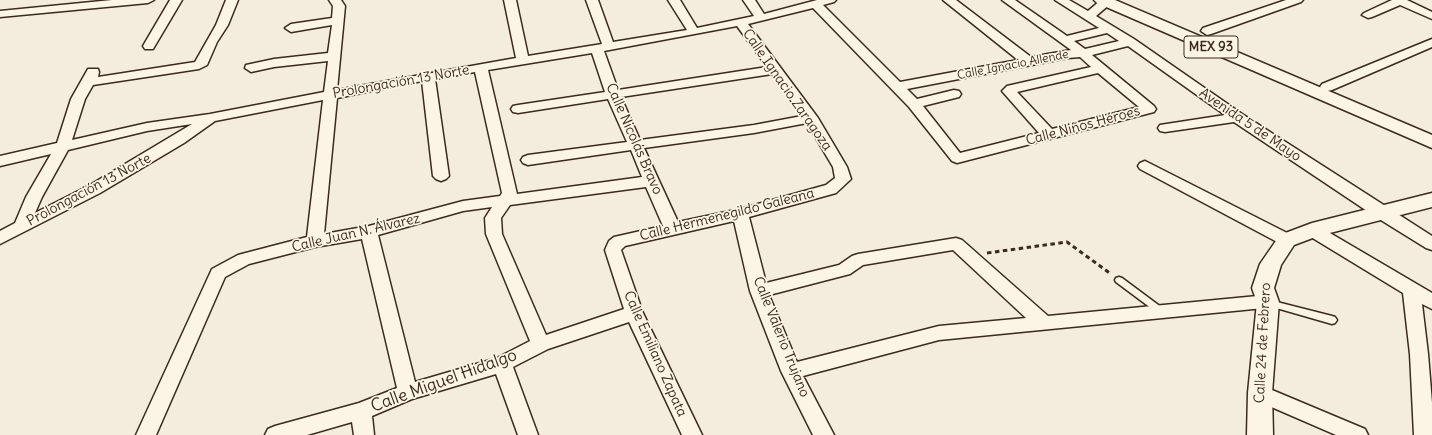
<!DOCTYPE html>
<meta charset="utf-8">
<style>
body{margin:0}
canvas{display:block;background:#f4eddd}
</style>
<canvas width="1432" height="435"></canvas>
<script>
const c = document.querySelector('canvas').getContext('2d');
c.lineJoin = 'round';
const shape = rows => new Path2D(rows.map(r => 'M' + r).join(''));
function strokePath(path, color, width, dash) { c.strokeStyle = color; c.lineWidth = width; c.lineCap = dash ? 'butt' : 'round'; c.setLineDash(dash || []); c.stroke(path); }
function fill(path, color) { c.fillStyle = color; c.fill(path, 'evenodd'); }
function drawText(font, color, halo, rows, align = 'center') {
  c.font = font + ' Delius,sans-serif'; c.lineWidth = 3.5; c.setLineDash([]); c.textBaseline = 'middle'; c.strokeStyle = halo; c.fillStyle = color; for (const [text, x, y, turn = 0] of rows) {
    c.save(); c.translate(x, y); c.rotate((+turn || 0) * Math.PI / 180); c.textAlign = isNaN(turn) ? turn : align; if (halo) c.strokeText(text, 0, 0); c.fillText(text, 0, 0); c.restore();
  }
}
const path = shape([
 [987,253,1067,242,1111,274]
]);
const service = shape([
 [1119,277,1122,278,1165,310,1167,312,1165,314,1162,315,1159,314,1116,282,1115,280,1116,278,1119,277],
 [1269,300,1332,316,1335,317,1337,320,1335,323,1332,324,1266,305,1265,303,1266,301,1269,300]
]);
const minor = shape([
 [112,0,154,0,148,3,0,17,0,11,112,0],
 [170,0,182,0,153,49,145,49,143,46,170,0],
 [226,0,238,0,228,25,217,42,207,65,199,69,93,85,85,99,72,140,147,123,210,114,324,92,328,61,274,67,251,72,245,68,246,65,274,59,328,53,332,25,291,32,285,28,291,24,332,18,333,6,329,0,341,0,345,6,337,90,516,58,504,0,516,0,528,56,602,44,586,0,598,0,613,42,687,30,668,0,680,0,697,28,754,16,743,0,755,0,764,14,817,0,836,0,834,2,823,5,900,82,1018,60,943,0,956,0,1031,57,1071,50,1002,0,1015,0,1067,36,1099,28,1055,0,1069,0,1088,11,1101,0,1110,0,1112,2,1110,4,1096,16,1134,39,1242,114,1432,236,1432,250,1426,248,1376,217,1234,122,1165,132,1160,131,1158,128,1160,125,1225,115,1128,46,1092,55,1154,106,1156,109,1154,112,957,163,952,161,909,107,813,8,748,24,818,118,847,167,851,179,836,193,749,217,766,283,839,265,852,256,858,254,956,238,962,240,1048,316,1268,295,1274,297,1277,302,1274,307,939,340,803,376,834,435,813,435,781,371,750,291,734,221,625,246,621,250,643,313,702,435,682,435,629,322,548,349,513,367,538,435,518,435,496,374,412,399,372,416,374,435,354,435,352,422,307,435,265,435,268,429,275,426,359,403,397,388,362,239,315,247,249,264,225,277,156,435,136,435,212,269,238,255,307,237,323,100,215,121,184,143,100,193,0,244,0,231,15,223,26,197,51,154,0,166,0,156,57,143,71,99,88,69,98,69,99,72,98,77,195,62,216,25,226,0],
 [737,26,767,67,618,90,604,51,737,26],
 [1107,33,1119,41,1085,49,1074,41,1107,33],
 [592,53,605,92,518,105,513,106,511,109,513,112,518,113,608,99,627,142,528,155,523,157,521,160,523,163,528,165,631,150,642,177,517,194,488,70,592,53],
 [1080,57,1091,67,1007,86,1002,91,1039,133,960,153,923,106,959,97,961,94,959,91,954,90,917,99,907,89,1068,58,1080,57],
 [475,72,502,193,500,196,463,201,369,226,324,234,337,98,422,81,433,176,436,179,441,181,446,179,449,176,435,79,475,72],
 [1098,73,1139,107,1052,129,1017,92,1098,73],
 [772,74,802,116,754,125,640,140,621,97,772,74],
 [807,123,833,167,835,178,826,185,740,209,678,222,644,148,754,133,807,123],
 [192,124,90,185,35,213,42,197,68,150,147,131,192,124],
 [646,187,663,226,614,237,609,241,605,250,624,309,546,335,502,234,501,218,510,205,646,187],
 [492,207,485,218,486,234,530,341,497,358,415,382,378,235,463,211,492,207],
 [953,250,1026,318,939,326,797,362,769,295,850,274,863,265,953,250],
 [1286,0,1303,0,1301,2,1211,34,1207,35,1201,31,1203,28,1286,0],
 [1392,0,1407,0,1432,12,1432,19,1400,5,1372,17,1368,18,1362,15,1364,13,1392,0],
 [1432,39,1432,47,1332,90,1327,91,1322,90,1320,87,1322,84,1432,39],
 [1145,161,1293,236,1295,240,1293,244,1287,246,1281,244,1140,169,1138,166,1140,163,1145,161],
 [1312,224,1318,226,1432,293,1432,309,1422,304,1428,354,1432,403,1432,435,1414,435,1410,354,1403,293,1306,234,1304,230,1306,226,1312,224],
 [1260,385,1365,429,1368,435,1336,435,1253,399,1250,393,1253,387,1260,385]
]);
const tertiary = shape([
 [1432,193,1432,207,1318,236,1294,245,1281,265,1274,288,1279,302,1272,393,1273,435,1247,435,1248,393,1257,302,1252,288,1260,264,1280,235,1312,223,1432,193]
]);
const primary = shape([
 [1094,0,1115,0,1432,135,1432,148,1097,3,1094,0]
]);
const farStreetnames = [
 ["Calle Ignacio Allende",1013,65,-11]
];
const shields = [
 [1211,47,54]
];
const shieldNames = [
 ["MEX 93",1211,47]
];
const streetNames = [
 ["Prolongación 13 Norte",401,82,-10],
 ["Calle Ignacio Zaragoza",787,90,55],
 ["Avenida 5 de Mayo",1250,125,34],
 ["Calle Niños Héroes",1083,126,-15],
 ["Calle Nicolás Bravo",634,139,66],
 ["Prolongación 13 Norte",89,190,-28],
 ["Calle Hermenegildo Galeana",727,215,-14],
 ["Calle Juan N. Álvarez",356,233,-13],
 ["Calle Valerio Trujano",781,337,68],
 ["Calle 24 de Febrero",1263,343,-87],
 ["Calle Emiliano Zapata",655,354,66]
];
const nearStreetnames = [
 ["Calle Miguel Hidalgo",444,381,-20]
];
strokePath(service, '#3b2a1e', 3);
strokePath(minor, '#3b2a1e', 3);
strokePath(tertiary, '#3b2a1e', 3);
strokePath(primary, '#3b2a1e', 3);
strokePath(path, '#3b2a1e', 3, [4.5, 3.5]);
fill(service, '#fcf5e5');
fill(minor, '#fcf5e5');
fill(tertiary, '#fcf5e5');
fill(primary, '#fcf5e5');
drawText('12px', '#3b2a1e', '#fcf5e5', farStreetnames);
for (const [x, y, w] of shields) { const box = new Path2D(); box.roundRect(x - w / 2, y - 11, w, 22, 3); c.fillStyle = '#fcf5e5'; c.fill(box); strokePath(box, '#3b2a1e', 1); }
drawText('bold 13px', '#3b2a1e', null, shieldNames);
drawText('14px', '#3b2a1e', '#fcf5e5', streetNames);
drawText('17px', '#3b2a1e', '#fcf5e5', nearStreetnames);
</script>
